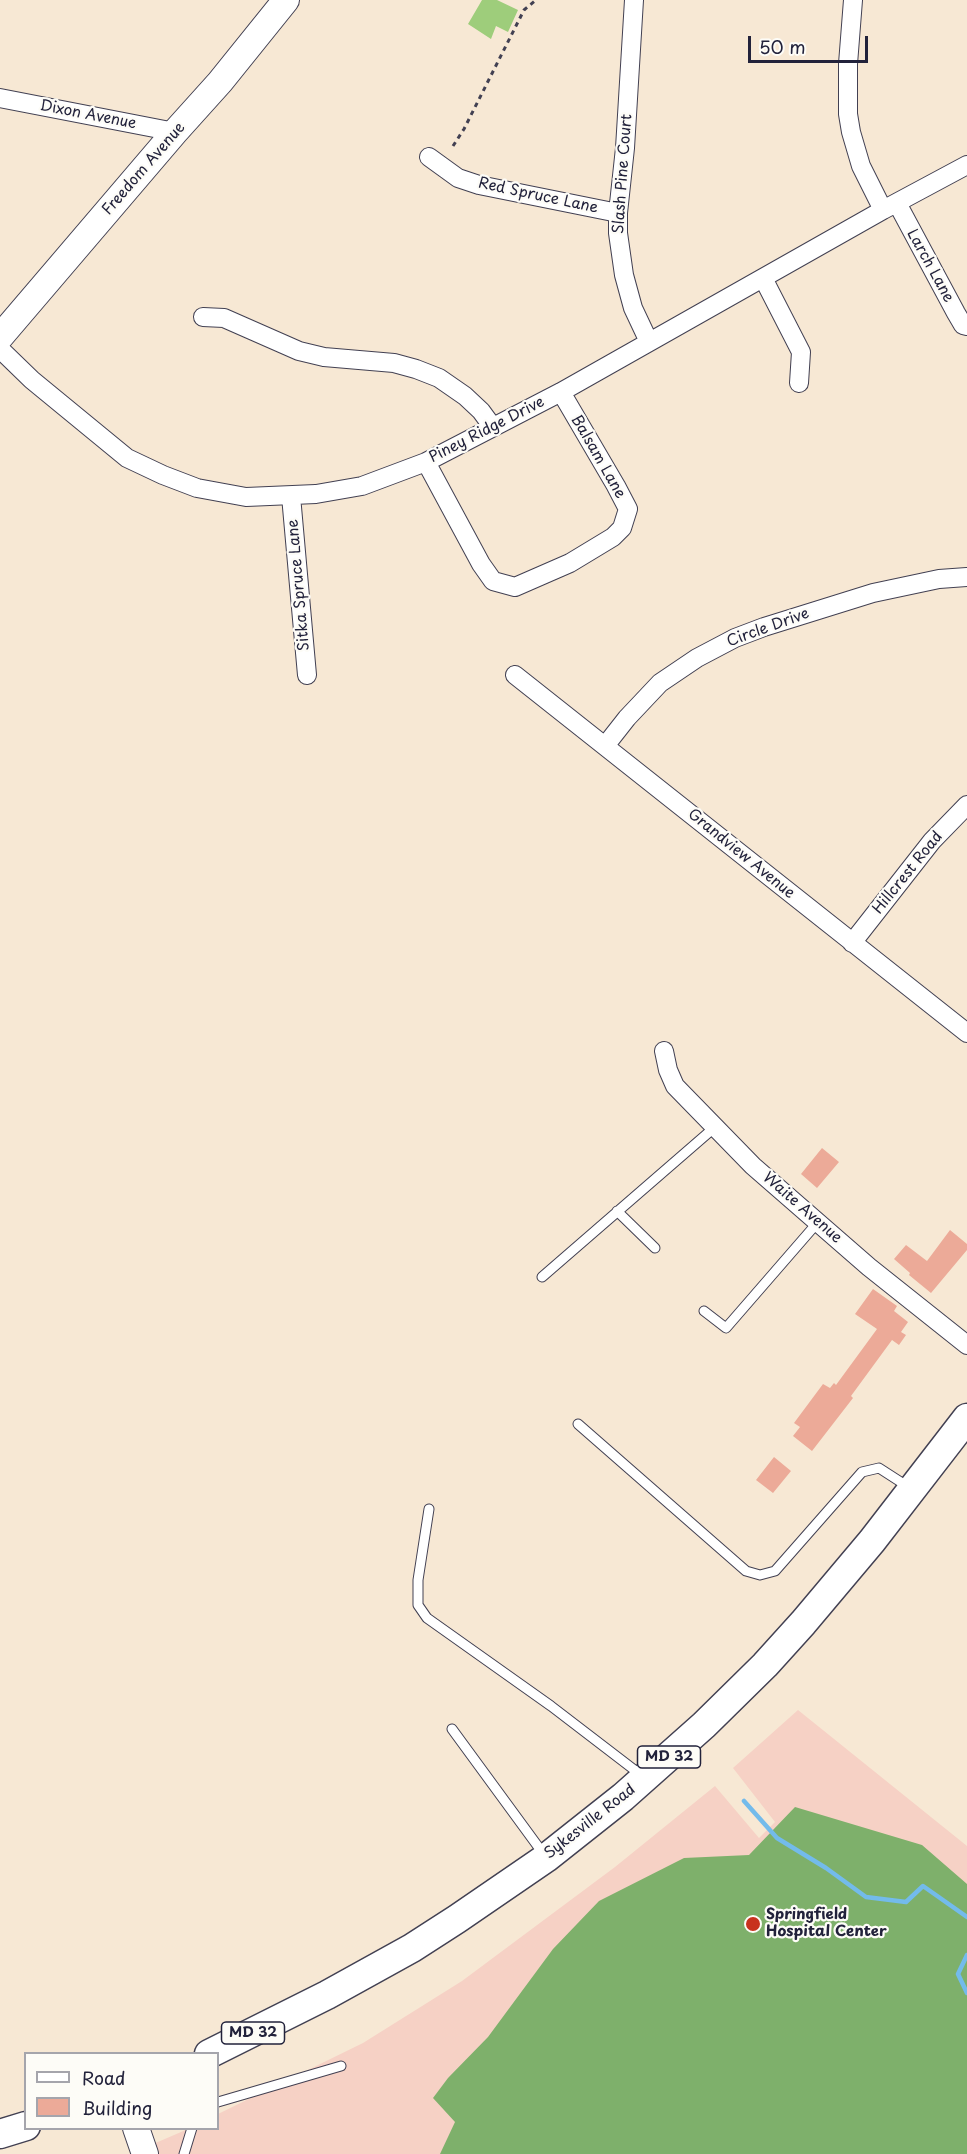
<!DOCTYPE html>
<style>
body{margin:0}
#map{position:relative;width:967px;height:2154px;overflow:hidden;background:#f7e8d4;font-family:"Playpen Sans",sans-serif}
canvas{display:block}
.legend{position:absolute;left:24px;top:2052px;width:195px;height:78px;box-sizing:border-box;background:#fdfcf7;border:2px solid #a5a5ac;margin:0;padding:8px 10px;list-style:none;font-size:18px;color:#22223b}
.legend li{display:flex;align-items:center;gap:12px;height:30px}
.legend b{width:30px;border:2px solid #a5a5ac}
.scale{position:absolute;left:748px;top:36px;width:120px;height:27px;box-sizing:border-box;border:3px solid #22223b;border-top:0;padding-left:8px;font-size:18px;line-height:21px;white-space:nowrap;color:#22223b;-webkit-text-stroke:4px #fdfcf7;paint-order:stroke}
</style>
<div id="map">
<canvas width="967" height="2154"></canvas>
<ul class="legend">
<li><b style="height:8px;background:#fff"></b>Road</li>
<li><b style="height:16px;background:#ecaa98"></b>Building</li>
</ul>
<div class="scale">50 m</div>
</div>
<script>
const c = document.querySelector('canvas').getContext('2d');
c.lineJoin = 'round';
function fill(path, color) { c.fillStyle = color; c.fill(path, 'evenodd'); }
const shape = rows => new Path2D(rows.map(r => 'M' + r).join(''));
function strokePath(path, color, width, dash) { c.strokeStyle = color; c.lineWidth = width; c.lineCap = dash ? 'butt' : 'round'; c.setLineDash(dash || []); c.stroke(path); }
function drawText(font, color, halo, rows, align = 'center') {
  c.font = font + ' "Playpen Sans",sans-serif'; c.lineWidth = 4.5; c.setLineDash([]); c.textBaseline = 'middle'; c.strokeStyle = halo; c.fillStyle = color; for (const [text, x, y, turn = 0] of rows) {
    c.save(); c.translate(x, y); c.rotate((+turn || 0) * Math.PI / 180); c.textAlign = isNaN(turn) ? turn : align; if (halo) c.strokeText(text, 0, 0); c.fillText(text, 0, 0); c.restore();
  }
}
const built = shape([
 [798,1710,967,1846,967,2154,130,2154,188,2129,218,2128,218,2114,363,2043,462,1981,615,1867,715,1786,759,1838,775,1822,733,1768]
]);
const green = shape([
 [482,0,497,0,518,10,508,32,496,26,491,39,468,24]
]);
const forest = shape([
 [795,1807,922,1845,967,1884,967,2154,440,2154,455,2122,433,2098,448,2078,488,2037,553,1949,599,1901,684,1858,749,1855]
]);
const stream = shape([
 [744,1801,777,1838,826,1868,866,1897,906,1902,923,1886,967,1917],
 [967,1955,958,1974,967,1993]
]);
const building = shape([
 [822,1148,839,1162,817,1188,801,1174],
 [950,1230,967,1244,967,1250,931,1293,909,1275,910,1273,894,1259,906,1245,927,1261],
 [873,1289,897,1306,894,1311,908,1322,901,1332,906,1335,899,1345,892,1340,851,1396,853,1398,812,1451,793,1436,800,1427,794,1423,823,1384,830,1388,834,1383,836,1385,877,1329,855,1314],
 [774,1457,791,1471,773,1493,756,1480]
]);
const path = shape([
 [453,146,464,129,524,10,536,0]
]);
const lane = shape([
 [617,1211,655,1248],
 [542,1277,715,1127],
 [704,1311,726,1328,818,1222],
 [578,1424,746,1571,760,1575,775,1571,862,1472,879,1468,910,1488],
 [429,1509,418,1580,418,1605,427,1618,551,1706,641,1775],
 [452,1729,545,1856],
 [218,2102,341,2066],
 [184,2154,192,2128]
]);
const street = shape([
 [634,0,625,148,618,213,618,233,624,275,633,308,649,342],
 [853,0,848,64,848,114,851,132,861,166,883,210],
 [0,98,175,132],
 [429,157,458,178,479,185,618,213],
 [897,203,956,313,963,325,967,326],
 [763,278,801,352,799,383],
 [203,317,224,318,299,351,324,357,394,363,416,369,439,378,465,396,481,411,492,426],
 [0,349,32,380,127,458,163,475,197,488,246,497,316,494,362,486,426,462,561,392,883,210,967,165],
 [426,462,481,564,493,581,515,587,570,563,613,537,622,528,628,509,616,486,561,392],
 [291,496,307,675],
 [515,675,967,1033],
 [605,746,627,718,660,683,697,658,735,638,764,627,873,593,939,579,967,577],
 [852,943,932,841,967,805],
 [664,1051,668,1070,675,1086,753,1166,869,1267,967,1345]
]);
const secondary = shape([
 [0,337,175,132,220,82,286,0],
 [136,2128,145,2154]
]);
const primary = shape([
 [209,2054,327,1995,412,1948,457,1919,546,1858,623,1797,704,1725,765,1665,803,1623,872,1541,967,1418],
 [0,2134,26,2126]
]);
const markers = [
 [753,1924,8,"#c8321e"]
];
const shields = [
 [669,1757,63],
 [253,2033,63]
];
const shieldNames = [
 ["MD 32",669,1757],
 ["MD 32",253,2033]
];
const streetNames = [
 ["Dixon Avenue",88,115,11],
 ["Freedom Avenue",144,169,-49],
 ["Slash Pine Court",623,174,-86],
 ["Red Spruce Lane",538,196,12],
 ["Larch Lane",930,266,61],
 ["Piney Ridge Drive",487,430,-27],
 ["Balsam Lane",598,457,60],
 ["Sitka Spruce Lane",299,585,-95],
 ["Circle Drive",768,628,-20],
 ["Grandview Avenue",741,854,39],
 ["Hillcrest Road",908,873,-51],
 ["Waite Avenue",802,1208,41],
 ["Sykesville Road",590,1822,-38]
];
const poiNames = [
 ["Springfield",766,1915],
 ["Hospital Center",766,1932]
];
fill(built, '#f6d1c5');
fill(green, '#9ecd7b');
fill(forest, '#7eb06b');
strokePath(stream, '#73bbeb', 4.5);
fill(building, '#ecaa98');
strokePath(lane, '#424052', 11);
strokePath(street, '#424052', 20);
strokePath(secondary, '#424052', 28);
strokePath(primary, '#424052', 31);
strokePath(path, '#424052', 3, [4.5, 4.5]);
strokePath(lane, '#fff', 9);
strokePath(street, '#fff', 18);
strokePath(secondary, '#fff', 26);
strokePath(primary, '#fff', 28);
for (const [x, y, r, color] of markers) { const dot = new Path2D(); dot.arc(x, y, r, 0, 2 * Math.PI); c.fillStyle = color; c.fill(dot); strokePath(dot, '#fdfcf7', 2); }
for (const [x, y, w] of shields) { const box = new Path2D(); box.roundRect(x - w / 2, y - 11, w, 22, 4.5); c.fillStyle = '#fdfcf7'; c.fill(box); strokePath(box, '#22223b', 1.5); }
drawText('bold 14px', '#22223b', null, shieldNames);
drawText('15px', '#22223b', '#fdfcf7', streetNames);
drawText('bold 15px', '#22223b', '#fdfcf7', poiNames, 'left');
</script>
